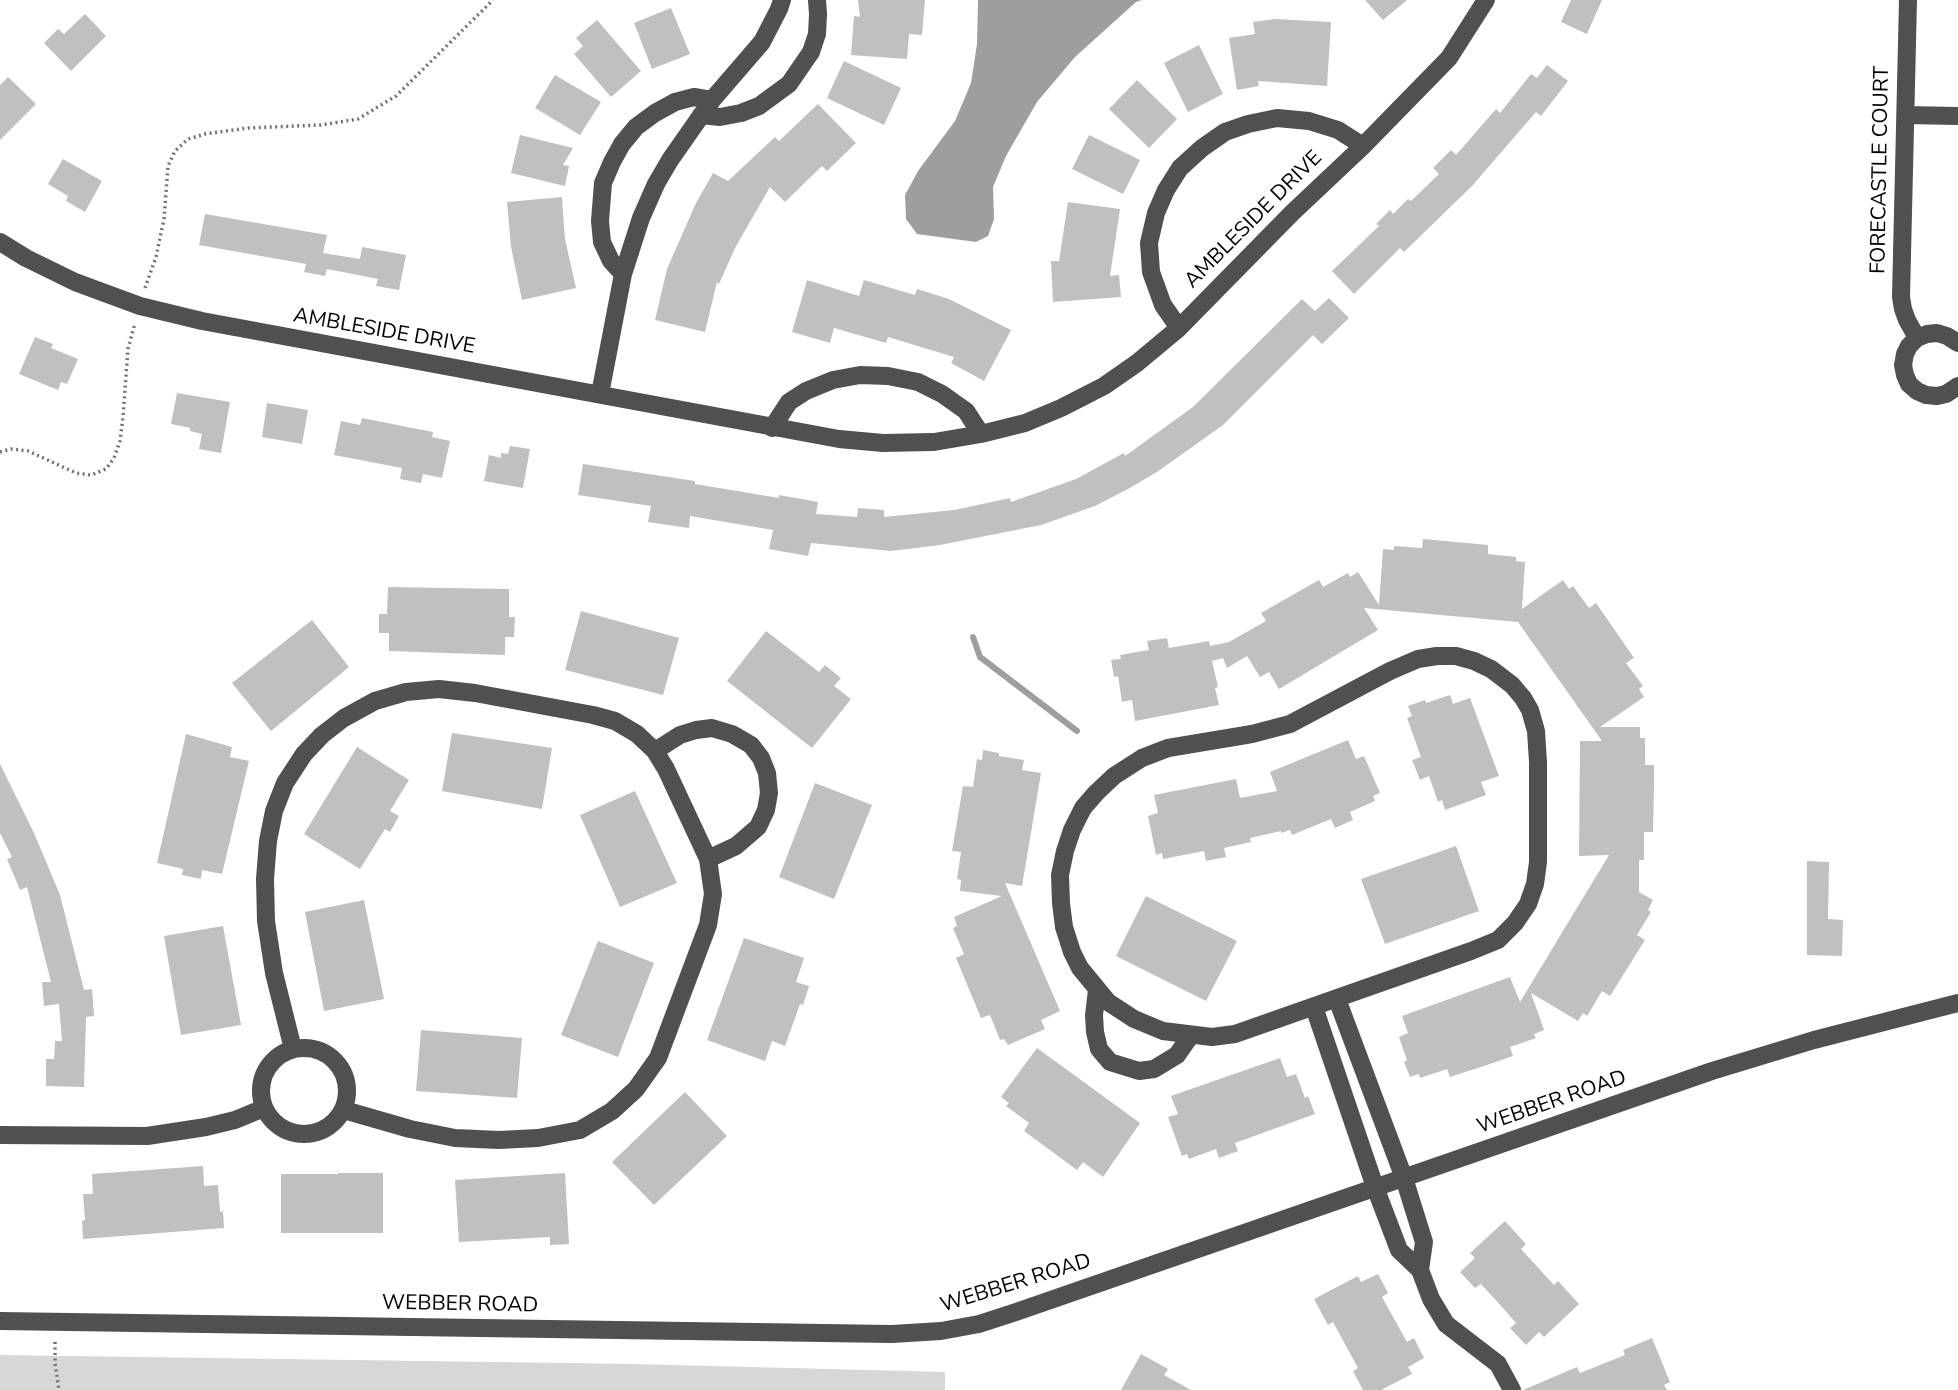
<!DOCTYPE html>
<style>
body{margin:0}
canvas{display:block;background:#fff}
</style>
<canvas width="1958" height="1390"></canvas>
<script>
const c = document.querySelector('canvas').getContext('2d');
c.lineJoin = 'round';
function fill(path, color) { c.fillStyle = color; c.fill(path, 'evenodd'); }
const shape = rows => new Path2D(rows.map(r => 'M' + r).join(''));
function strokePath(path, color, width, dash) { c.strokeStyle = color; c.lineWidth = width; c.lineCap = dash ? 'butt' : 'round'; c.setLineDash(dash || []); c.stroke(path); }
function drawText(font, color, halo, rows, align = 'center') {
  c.font = font + ' "Nunito Sans",sans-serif'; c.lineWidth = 5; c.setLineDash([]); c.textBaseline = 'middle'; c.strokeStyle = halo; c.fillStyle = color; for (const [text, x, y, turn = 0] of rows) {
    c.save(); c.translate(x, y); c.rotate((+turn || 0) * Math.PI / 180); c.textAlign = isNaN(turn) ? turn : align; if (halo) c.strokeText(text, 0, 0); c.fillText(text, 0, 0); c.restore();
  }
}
const green = shape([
 [0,1355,634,1364,945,1372,945,1390,0,1390]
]);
const water = shape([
 [978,0,1142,0,1136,2,1075,57,1037,102,1006,156,993,187,994,219,988,236,976,242,917,234,906,219,905,195,918,171,955,121,971,83,977,44]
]);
const stream = shape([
 [973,637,980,657,1077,731]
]);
const building = shape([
 [858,0,925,0,922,35,909,34,907,59,851,55,854,16,860,17],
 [1365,0,1407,0,1383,20],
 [1571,0,1602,0,1587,34,1561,22],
 [671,8,690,54,652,69,634,23],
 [85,14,106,36,71,71,44,43,58,29,64,34],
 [1275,19,1331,22,1327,86,1258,81,1259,86,1237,90,1229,38,1255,34,1253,22],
 [597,20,641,71,611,97,574,54,583,46,576,38],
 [1199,45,1223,94,1188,112,1164,63],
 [844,61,901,88,884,125,827,98],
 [1547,65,1568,81,1541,116,1536,112,1472,186,1404,252,1400,248,1354,294,1332,271,1379,226,1376,224,1390,210,1393,214,1408,199,1411,201,1439,174,1433,168,1451,150,1456,155,1496,109,1500,113,1531,74,1537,78],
 [555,75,601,102,580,135,535,108],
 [8,77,36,104,0,140,0,85],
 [1137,80,1177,119,1149,148,1109,109],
 [818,104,856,143,827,171,822,166,785,202,770,187,735,248,719,284,717,282,705,332,655,320,667,269,696,203,713,173,728,181,775,137,779,141],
 [520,135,573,148,563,165,569,166,565,186,511,173],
 [1089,135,1140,160,1123,194,1072,169],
 [63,159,102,181,85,212,66,201,68,196,48,184],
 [562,197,565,239,576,288,522,300,511,247,507,202],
 [1068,202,1120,209,1110,276,1119,275,1121,297,1053,302,1051,261,1059,261],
 [205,214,327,235,323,253,360,259,362,247,406,255,399,290,376,286,378,279,327,269,325,276,304,272,306,264,199,245],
 [807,280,859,296,864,280,915,295,917,289,949,299,1011,330,984,381,951,363,954,357,888,337,886,343,834,328,830,343,792,332],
 [1329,298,1349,318,1322,344,1313,335,1223,425,1157,472,1128,489,1095,506,1041,525,940,545,891,551,811,543,808,556,769,549,773,530,690,516,689,528,648,522,651,506,578,495,583,464,695,481,695,484,779,498,779,495,818,502,816,514,857,517,858,508,884,510,884,517,954,510,1010,498,1011,502,1076,479,1124,453,1125,456,1193,407,1302,299,1315,311],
 [35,337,53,344,51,348,78,359,67,384,61,382,58,390,19,374],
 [177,393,230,402,221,453,199,449,202,434,190,431,190,428,171,424],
 [267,403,308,410,302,444,262,437],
 [362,418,433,432,432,437,450,441,442,478,423,474,421,483,400,479,402,468,334,455,341,421,360,425],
 [510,446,530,449,523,488,484,481,489,455,501,458,501,453,508,454],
 [1423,539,1488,545,1488,554,1516,557,1516,561,1525,562,1522,609,1563,580,1569,589,1573,586,1589,608,1596,603,1634,658,1626,663,1643,686,1639,689,1644,697,1600,727,1640,727,1640,738,1645,738,1645,765,1654,765,1654,786,1653,832,1644,832,1644,860,1639,860,1639,892,1653,900,1648,910,1651,912,1637,935,1645,940,1610,996,1602,991,1587,1016,1583,1013,1578,1021,1531,993,1544,1030,1534,1034,1536,1038,1510,1047,1513,1056,1493,1063,1450,1077,1447,1069,1420,1078,1419,1074,1410,1077,1404,1062,1407,1060,1399,1037,1408,1033,1402,1016,1510,977,1520,1002,1609,855,1579,856,1580,741,1602,741,1518,622,1364,608,1378,630,1279,689,1269,672,1260,677,1247,656,1227,668,1223,658,1212,661,1218,687,1215,688,1219,705,1135,721,1132,700,1122,702,1118,676,1114,677,1111,660,1121,659,1120,655,1149,650,1147,641,1167,638,1169,648,1209,641,1210,646,1229,642,1266,621,1261,613,1319,580,1323,587,1348,573,1350,577,1358,572,1379,605,1383,549,1394,550,1394,546,1422,548],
 [388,587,509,589,509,617,515,617,514,637,505,637,505,655,389,651,389,633,379,633,379,614,387,614],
 [581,611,679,638,663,695,565,670],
 [312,620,349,667,271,731,232,683],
 [766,631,819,672,825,665,841,678,834,686,851,699,812,748,727,681],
 [1450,695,1453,704,1470,698,1499,776,1481,782,1486,795,1445,810,1442,800,1438,802,1429,776,1420,780,1412,760,1421,757,1407,718,1412,716,1408,706,1425,700,1426,703],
 [452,733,552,748,542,809,442,791],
 [186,734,232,747,230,757,249,761,222,874,202,870,201,879,182,875,183,869,157,863],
 [1348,740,1356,759,1364,756,1380,793,1373,796,1375,801,1350,812,1353,820,1335,828,1331,819,1292,835,1290,830,1281,833,1281,831,1250,838,1251,842,1224,848,1226,857,1206,861,1204,851,1163,859,1162,853,1156,855,1148,816,1158,813,1154,795,1236,779,1240,798,1277,791,1270,772],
 [357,747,409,780,390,811,399,816,390,832,385,829,360,869,304,834],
 [983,750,999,753,999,756,1024,760,1022,770,1041,773,1022,886,1005,883,1060,1011,1041,1020,1045,1029,1008,1045,1004,1039,1000,1040,990,1015,981,1018,956,958,964,954,953,928,957,926,954,917,1002,896,960,891,961,880,957,879,961,852,952,851,963,786,973,787,977,759,982,760],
 [0,764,34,833,60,895,84,990,92,989,94,1016,86,1017,84,1087,46,1086,46,1059,54,1059,55,1041,62,1041,59,1004,44,1006,42,982,51,982,27,887,20,890,7,859,12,857,0,833],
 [815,783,872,805,834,899,779,877],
 [635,791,677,883,620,907,580,815],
 [1456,846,1479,911,1385,944,1361,879],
 [1807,861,1829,862,1828,919,1843,920,1842,956,1807,955],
 [1146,896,1237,941,1206,1001,1116,956],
 [364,900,384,999,324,1011,305,912],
 [223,926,241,1025,181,1035,164,936],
 [744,938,804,958,796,982,809,986,803,1005,800,1004,785,1046,772,1041,765,1061,707,1040],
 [598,941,654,963,618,1057,561,1035],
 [421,1030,522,1038,517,1098,416,1091],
 [1037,1048,1140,1123,1103,1177,1083,1162,1077,1170,1024,1131,1029,1123,1006,1106,1009,1103,1001,1097],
 [1280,1058,1287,1077,1296,1074,1305,1098,1308,1096,1315,1114,1235,1143,1238,1151,1219,1158,1216,1149,1189,1159,1187,1154,1182,1156,1168,1117,1178,1114,1171,1096],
 [685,1092,727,1136,654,1205,612,1162],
 [203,1166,204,1186,218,1185,220,1212,223,1211,224,1228,83,1239,82,1221,85,1220,83,1194,93,1194,92,1174],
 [338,1173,383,1173,383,1233,281,1233,281,1174,338,1174],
 [565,1173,569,1244,550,1245,550,1237,459,1242,455,1180],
 [1505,1221,1526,1244,1521,1249,1554,1285,1558,1281,1579,1304,1544,1337,1539,1332,1526,1345,1510,1328,1516,1323,1502,1307,1481,1284,1475,1288,1460,1272,1475,1258,1470,1253],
 [1378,1274,1388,1293,1382,1297,1407,1342,1414,1338,1424,1358,1408,1367,1412,1374,1381,1390,1363,1390,1353,1371,1358,1368,1333,1322,1328,1325,1314,1299,1358,1276,1361,1282],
 [1652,1338,1670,1382,1664,1385,1667,1390,1523,1390,1577,1367,1580,1373,1625,1355,1623,1350],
 [1141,1354,1168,1369,1164,1375,1191,1390,1121,1390]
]);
const path = shape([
 [145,288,156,257,164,219,168,166,175,151,188,139,205,134,248,128,321,125,358,119,396,96,493,0],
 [0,452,11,449,28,451,76,473,91,475,106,469,114,458,120,441,123,417,128,349,135,323],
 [55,1342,55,1363,59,1390]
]);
const minor = shape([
 [1908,0,1901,297,1903,309,1907,320,1917,338],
 [701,115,720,117,741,113,759,106,789,84,811,52,817,34,818,14,817,0],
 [1906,115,1958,116],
 [0,242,26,258,75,282,140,306,202,321,839,439,883,443,934,442,981,434,1025,423,1061,408,1104,386,1137,363,1179,328,1292,213,1363,146,1449,58,1486,0],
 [623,274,611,261,602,242,600,221,603,183,612,162,622,144,636,127,655,113,675,102,694,97,712,100],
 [1179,328,1163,305,1151,272,1149,243,1156,213,1166,190,1180,168,1202,148,1225,132,1248,124,1277,118,1309,121,1338,130,1363,146],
 [1958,343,1947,336,1937,333,1927,334,1917,338,1909,346,1905,354,1903,365,1905,375,1909,384,1917,391,1926,395,1937,396,1946,394,1958,386],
 [600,394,623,274,641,218,656,184,670,160,712,100,762,42,779,9,782,0],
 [772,428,789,402,806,391,833,380,860,375,888,376,918,382,942,394,966,411,981,434],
 [1437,656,1456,656,1474,661,1491,669,1512,685,1523,698,1530,710,1536,731,1538,762,1538,862,1535,884,1528,904,1515,923,1498,940,1471,951,1235,1034,1212,1037,1163,1031,1134,1019,1108,1002,1080,968,1072,952,1064,927,1061,903,1060,875,1065,851,1072,830,1083,808,1096,793,1114,776,1142,758,1168,748,1252,734,1290,724,1390,671,1418,659,1437,656],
 [655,751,680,735,696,730,712,728,732,734,751,745,761,758,767,773,769,793,766,810,758,827,736,846,708,859],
 [1097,990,1094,1015,1095,1032,1099,1049,1110,1062,1139,1071,1154,1069,1177,1055,1191,1035],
 [1337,999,1404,1178,1424,1242,1420,1270],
 [1314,1007,1375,1187,1399,1250,1420,1270,1431,1299,1446,1324,1498,1364,1512,1390],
 '261 1091a43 43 0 1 1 86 0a43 43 0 1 1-86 0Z',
 [293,1049,274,973,266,921,265,879,268,841,274,811,285,783,304,754,322,735,344,718,375,701,406,692,439,689,475,693,593,715,615,721,637,734,655,751,666,769,708,859,713,894,708,925,658,1058,636,1089,612,1111,580,1130,538,1138,499,1140,455,1138,410,1129,344,1110],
 [0,1135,147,1136,206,1127,235,1120,264,1108],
 [0,1321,892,1334,941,1331,979,1324,1016,1312,1712,1071,1814,1040,1958,1003]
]);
const streetNames = [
 ["FORECASTLE COURT",1881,170,-89],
 ["AMBLESIDE DRIVE",1254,220,-45],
 ["AMBLESIDE DRIVE",384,332,10],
 ["WEBBER ROAD",1552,1103,-19],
 ["WEBBER ROAD",1016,1284,-17],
 ["WEBBER ROAD",460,1305,1]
];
fill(green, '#d7d7d7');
fill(water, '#9e9e9e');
strokePath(stream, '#9e9e9e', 6);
fill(building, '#c0c0c0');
strokePath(path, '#727272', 3.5, [2, 3.5]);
strokePath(minor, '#505050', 18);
drawText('21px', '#000', '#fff', streetNames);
</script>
